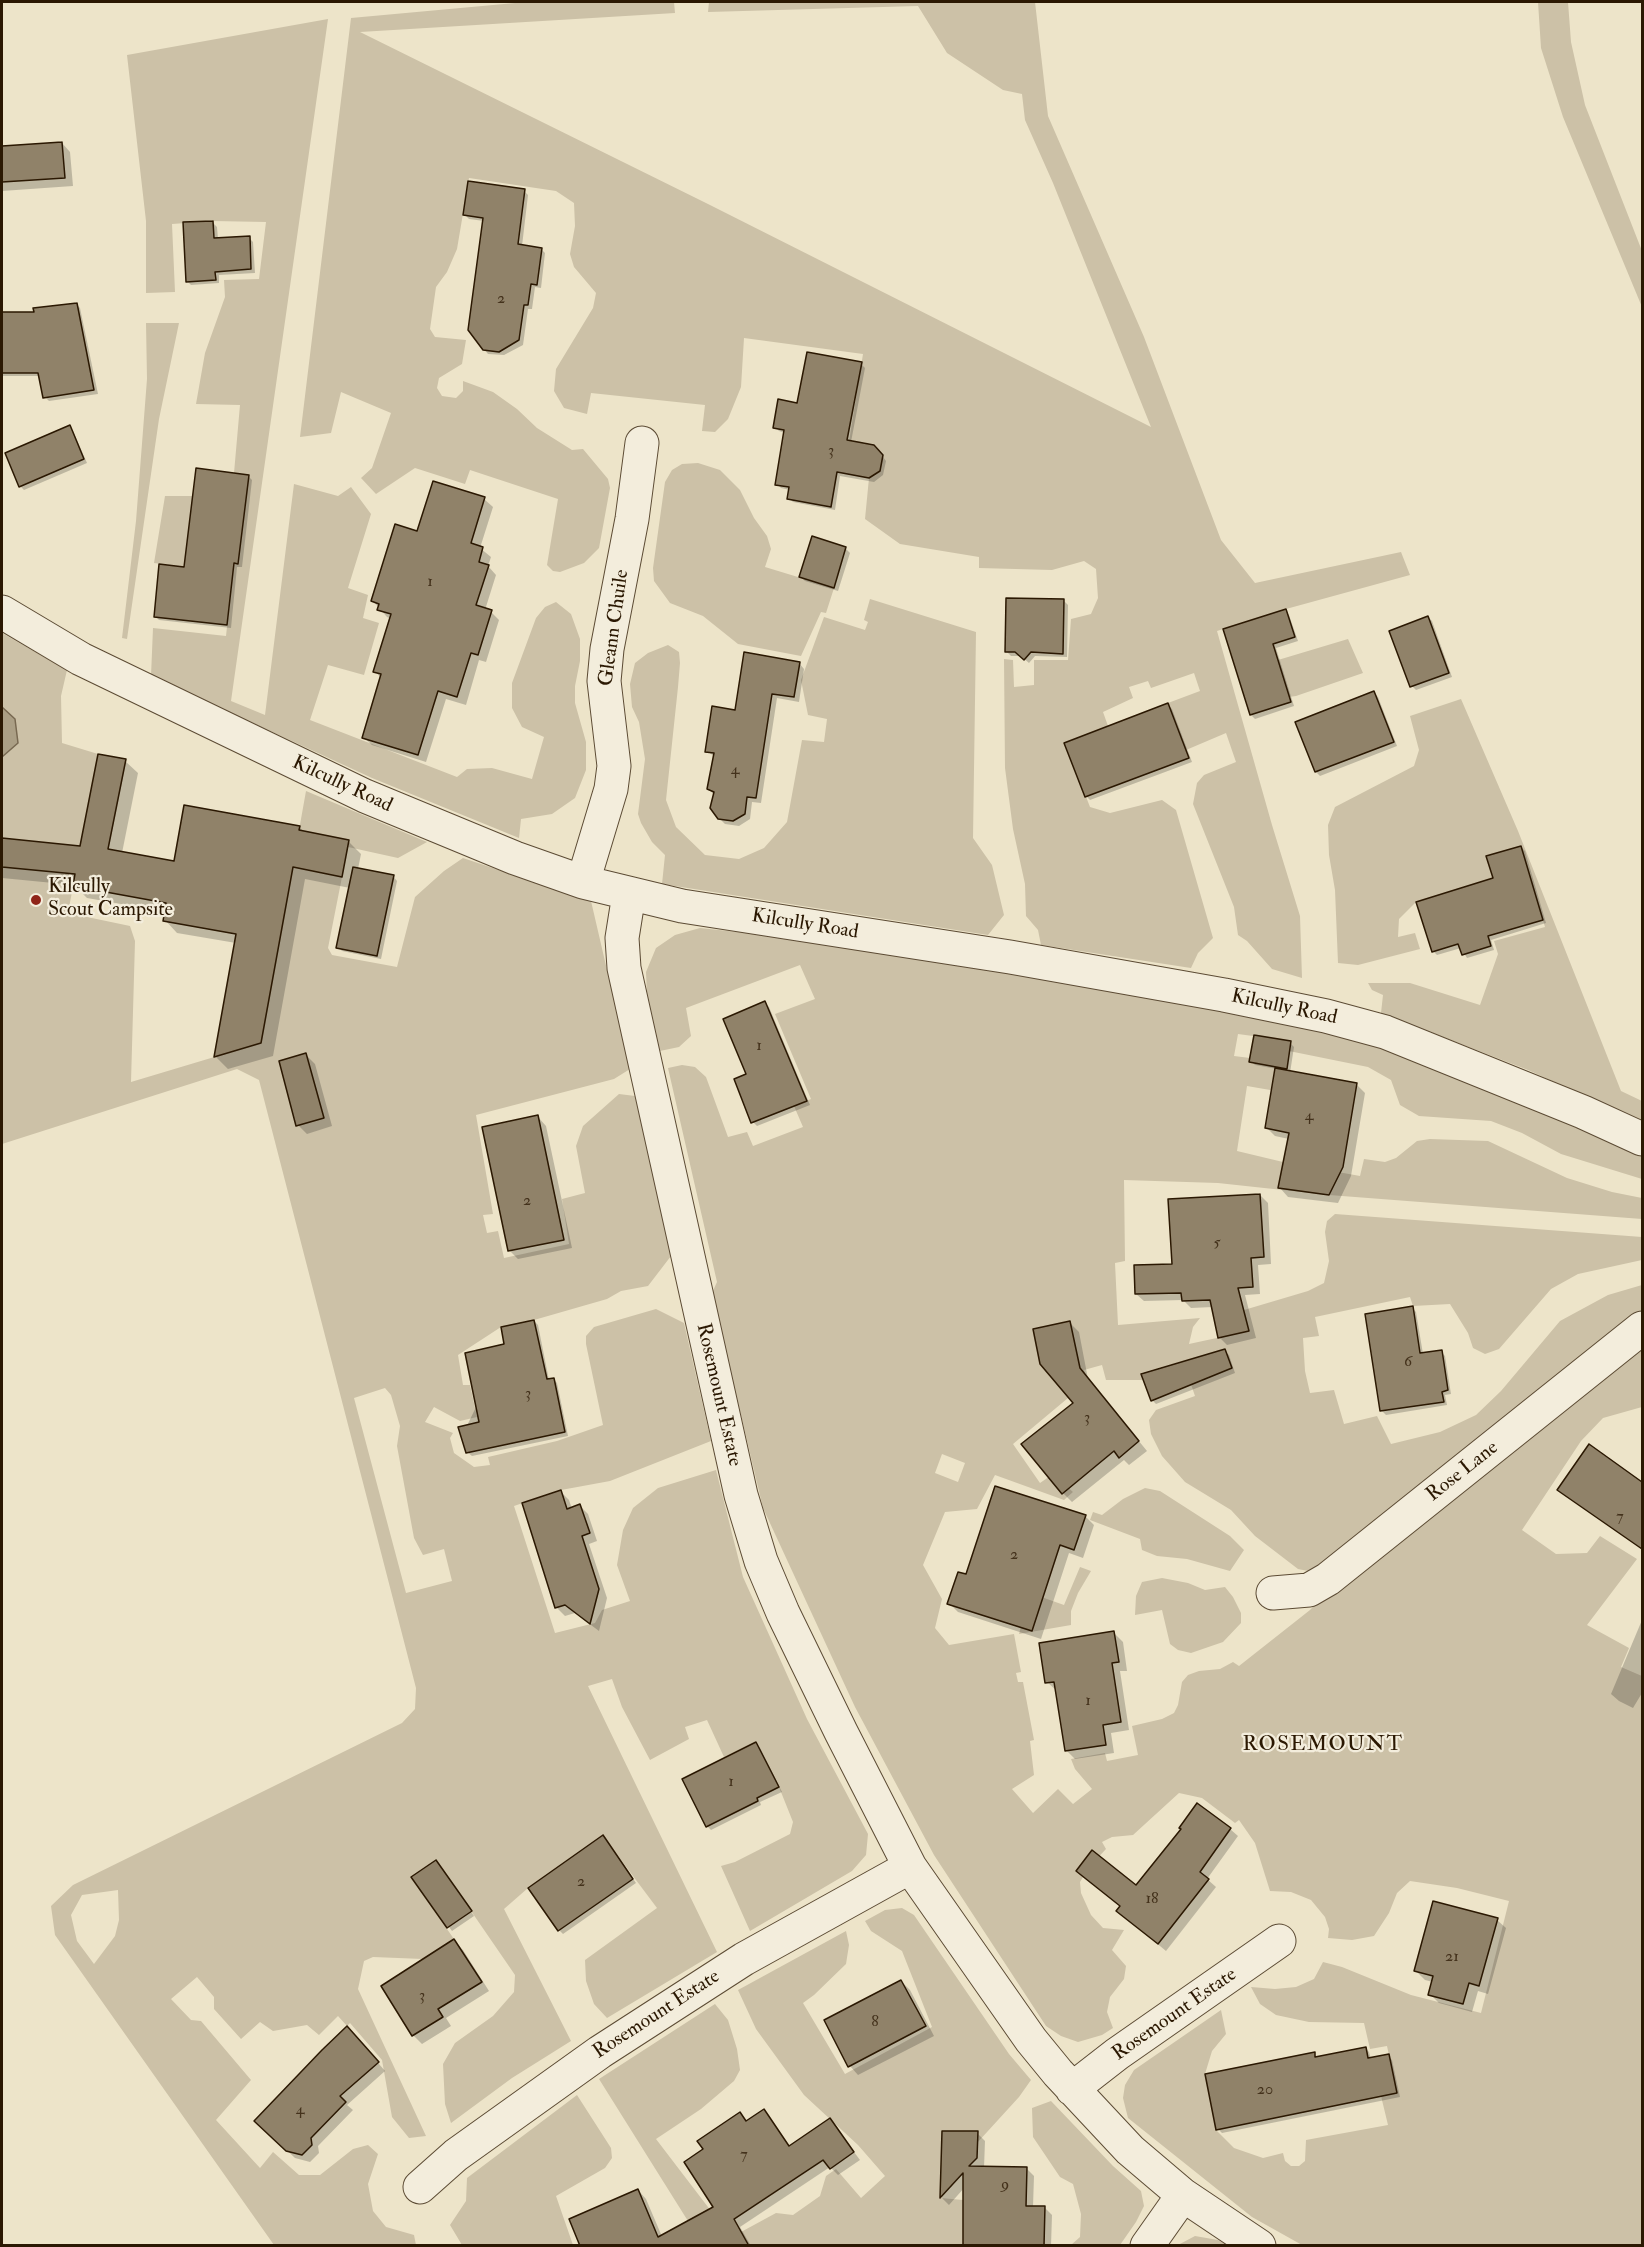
<!DOCTYPE html>
<style>
body{margin:0}
#map{position:relative;width:1644px;height:2247px;overflow:hidden;background:#ede4c9;font-family:"IM FELL Double Pica",serif}
canvas{display:block}
.frame{position:absolute;inset:0;border:3px solid #2b1802;pointer-events:none}
</style>
<div id="map">
<canvas width="1644" height="2247"></canvas>
<div class="frame"></div>
</div>
<script>
const c = document.querySelector('canvas').getContext('2d');
c.lineJoin = 'round';
function fill(path, color) { c.fillStyle = color; c.fill(path, 'evenodd'); }
const shape = rows => new Path2D(rows.map(r => 'M' + r).join(''));
function strokePath(path, color, width, dash) { c.strokeStyle = color; c.lineWidth = width; c.lineCap = dash ? 'butt' : 'round'; c.setLineDash(dash || []); c.stroke(path); }
function drawText(font, color, halo, rows, align = 'center') {
  c.font = font + ' "IM FELL Double Pica",serif'; c.lineWidth = 4.5; c.setLineDash([]); c.textBaseline = 'middle'; c.strokeStyle = halo; c.fillStyle = color; for (const [text, x, y, turn = 0] of rows) {
    c.save(); c.translate(x, y); c.rotate((+turn || 0) * Math.PI / 180); c.textAlign = isNaN(turn) ? turn : align; if (halo) c.strokeText(text, 0, 0); c.fillText(text, 0, 0); c.restore();
  }
}
const green = shape([
 [526,2,674,2,675,13,360,32,708,204,1151,427,1053,183,1025,120,1022,94,1003,90,947,53,918,6,708,12,709,2,1035,2,1048,116,1144,337,1221,540,1255,583,1401,552,1410,575,1286,609,1217,631,1272,825,1300,916,1302,978,1272,969,1247,941,1238,935,1234,907,1193,804,1197,783,1204,775,1236,762,1226,733,1186,750,1168,703,1200,691,1194,673,1151,688,1148,681,1129,687,1133,698,1103,712,1108,726,1065,743,1090,807,1110,813,1162,800,1176,810,1213,938,1198,953,1191,968,1041,945,1038,930,1026,916,1025,884,1013,829,1005,768,1004,659,1013,660,1014,687,1034,685,1034,660,1068,660,1071,619,1091,614,1098,598,1096,569,1084,561,1052,570,979,568,979,557,900,544,865,519,869,478,880,471,883,455,874,444,860,442,848,448,863,354,744,338,741,387,728,419,715,432,702,431,705,405,591,393,587,414,564,408,554,391,556,369,593,308,596,293,574,267,570,254,575,226,574,203,556,191,469,178,457,249,447,272,436,287,430,329,435,337,466,340,462,364,439,378,437,388,442,396,456,398,463,391,463,381,493,392,517,409,537,428,572,450,583,449,608,479,610,488,599,548,584,563,560,572,553,571,547,565,558,499,470,470,465,484,415,468,376,494,361,478,372,468,391,413,341,392,331,433,300,437,351,18],
 [1538,2,1568,2,1571,42,1585,105,1642,251,1642,307,1563,117,1541,48],
 [328,19,231,701,265,715,294,484,338,496,351,487,371,514,348,588,368,595,363,618,379,623,364,675,328,665,310,720,457,777,467,769,492,768,532,779,544,737,522,727,512,708,512,683,536,618,545,607,556,602,571,614,580,639,580,661,575,686,575,703,586,742,586,770,575,798,552,814,521,819,519,838,372,778,151,676,153,628,226,636,234,563,238,564,249,475,234,473,240,405,196,404,205,353,225,297,224,280,259,279,266,222,213,221,172,224,175,292,146,293,146,221,127,55],
 [146,323,179,323,159,419,127,639,122,638,136,521,147,379],
 [698,463,720,470,740,490,754,518,767,536,771,549,765,567,834,588,826,613,821,612,801,656,738,644,703,616,670,603,654,581,653,568,665,482,672,470,682,464],
 [165,496,193,496,184,567,154,563],
 [870,599,976,632,973,838,992,865,1004,915,988,935,662,884,665,855,652,842,641,823,638,814,645,759,639,722,632,707,630,684,635,663,648,653,668,645,679,652,680,663,678,687,666,800,676,827,705,855,739,859,764,848,787,822,802,740,824,742,827,719,808,715,801,680,824,617,865,630,868,622,864,620],
 [2,633,67,670,61,696,62,743,98,754,68,913,130,926,135,941,131,1082,261,1043,306,791,427,842,398,858,348,847,349,840,313,833,306,870,342,877,328,948,332,955,397,967,415,897,444,871,463,858,591,901,630,1069,614,1079,476,1115,493,1214,483,1215,487,1233,498,1231,504,1258,569,1244,562,1199,585,1193,576,1146,583,1126,619,1094,635,1096,671,1256,648,1286,621,1291,607,1299,534,1320,501,1327,458,1355,463,1385,470,1385,477,1417,460,1421,434,1407,425,1422,453,1433,450,1438,454,1453,474,1467,490,1465,488,1457,557,1441,603,1425,586,1344,586,1336,594,1327,656,1309,684,1323,711,1441,610,1481,561,1490,514,1506,555,1633,595,1623,602,1610,630,1601,617,1565,623,1530,633,1508,658,1488,716,1470,743,1577,807,1719,868,1834,866,1855,852,1871,750,1931,721,1866,735,1862,790,1834,793,1822,779,1787,756,1742,724,1757,707,1720,685,1727,689,1739,650,1760,622,1707,612,1679,588,1686,717,1952,607,2018,594,2004,586,1981,585,1960,657,1908,603,1836,528,1888,504,1909,571,2041,512,2078,451,2123,445,2104,443,2064,455,2043,493,2016,514,1992,515,1975,436,1860,411,1878,454,1939,423,1959,373,1957,364,1961,358,1989,426,2136,409,2138,392,2117,382,2060,350,2023,347,2026,338,2016,319,2035,307,2025,273,2031,260,2022,241,2039,214,2009,214,1997,197,1977,171,1999,191,2020,201,2021,251,2080,216,2120,260,2168,273,2152,299,2175,320,2175,353,2149,368,2145,378,2154,368,2184,373,2211,386,2227,414,2235,416,2245,274,2245,55,1935,51,1906,73,1885,402,1723,415,1709,416,1688,259,1080,237,1069,2,1144],
 [385,1388,391,1395,400,1426,397,1446,414,1538,423,1555,444,1549,452,1581,406,1593,354,1398],
 [118,1890,119,1920,115,1936,94,1964,77,1941,71,1915,82,1895],
 [1348,639,1363,673,1296,696,1289,697,1278,660],
 [1461,699,1518,831,1621,1091,1642,1101,1642,1122,1528,1070,1381,1013,1383,995,1372,990,1368,983,1410,983,1480,1005,1498,954,1494,941,1545,927,1521,846,1486,856,1493,878,1416,902,1399,919,1398,937,1415,933,1420,949,1358,965,1338,963,1335,890,1329,855,1328,825,1335,807,1414,766,1419,750,1410,716],
 [700,928,794,938,1084,984,1318,1026,1426,1058,1642,1152,1642,1179,1561,1154,1522,1133,1491,1121,1419,1116,1400,1105,1391,1080,1368,1067,1289,1051,1290,1041,1238,1034,1234,1056,1250,1058,1249,1062,1280,1067,1276,1091,1247,1086,1237,1151,1283,1162,1360,1176,1364,1159,1385,1162,1396,1158,1417,1141,1430,1139,1488,1141,1567,1178,1612,1192,1642,1198,1642,1219,1329,1195,1218,1183,1124,1180,1125,1261,1115,1263,1118,1325,1200,1318,1193,1327,1189,1344,1249,1331,1244,1310,1308,1291,1324,1283,1329,1261,1325,1232,1327,1221,1335,1214,1642,1237,1642,1260,1578,1274,1551,1289,1499,1349,1485,1354,1473,1348,1468,1333,1450,1304,1413,1306,1410,1297,1315,1317,1319,1336,1303,1338,1305,1371,1310,1393,1334,1390,1344,1424,1377,1416,1391,1444,1440,1432,1476,1415,1501,1391,1560,1321,1608,1295,1642,1285,1642,1318,1323,1574,1298,1569,1255,1536,1231,1510,1185,1482,1162,1456,1151,1434,1149,1420,1156,1410,1195,1396,1183,1361,1141,1373,1143,1380,1106,1380,1102,1365,1084,1370,1086,1375,1068,1398,1013,1444,1040,1483,1053,1474,1073,1492,1064,1500,995,1475,977,1509,945,1512,923,1565,942,1599,935,1628,949,1645,1014,1634,1021,1672,1016,1673,1018,1682,1023,1682,1034,1740,1030,1741,1034,1775,1012,1789,1033,1813,1058,1789,1073,1804,1092,1789,1075,1769,1071,1759,1105,1753,1107,1761,1138,1755,1132,1726,1162,1719,1174,1713,1178,1705,1182,1682,1188,1675,1199,1671,1220,1669,1233,1662,1239,1666,1310,1610,1332,1587,1642,1335,1642,1407,1603,1418,1581,1441,1522,1530,1556,1554,1587,1553,1600,1536,1637,1559,1587,1625,1629,1648,1621,1667,1642,1676,1642,2245,1302,2245,1252,2217,1128,2118,1123,2098,1125,2085,1134,2070,1221,2010,1226,2034,1212,2051,1205,2074,1216,2130,1234,2148,1263,2158,1283,2153,1285,2161,1291,2166,1299,2166,1305,2161,1306,2140,1388,2125,1381,2096,1397,2093,1387,2046,1370,2049,1364,2023,1309,2022,1276,2015,1260,2004,1251,1987,1275,1989,1296,1987,1314,1979,1323,1962,1342,1967,1411,1995,1481,2013,1509,1901,1457,1888,1410,1881,1397,1893,1389,1913,1374,1936,1352,1940,1328,1938,1329,1929,1325,1917,1311,1900,1291,1892,1270,1891,1255,1843,1239,1820,1235,1823,1202,1798,1179,1793,1133,1835,1112,1837,1102,1842,1106,1849,1089,1867,1080,1882,1081,1893,1091,1915,1103,1928,1124,1930,1112,1950,1126,1966,1124,1979,1110,1997,1107,2012,1113,2028,1102,2035,1078,2042,1061,2036,1046,2026,934,1855,855,1707,763,1508,712,1293,717,1282,668,1068,682,1065,695,1067,706,1077,728,1137,747,1132,753,1146,803,1127,794,1106,811,1099,775,1014,815,999,800,965,686,1008,691,1036,679,1047,655,1052,647,995,646,972,656,948,675,935],
 [942,1454,965,1463,958,1482,935,1473],
 [1145,1488,1160,1491,1230,1536,1244,1550,1230,1571,1187,1559,1157,1556,1142,1550,1140,1539,1090,1520,1093,1512,1102,1515,1123,1499],
 [1080,1567,1091,1571,1078,1593,1071,1611,1071,1625,1019,1634,1030,1593,1064,1605],
 [1162,1578,1188,1583,1205,1590,1225,1587,1233,1597,1241,1613,1241,1623,1223,1642,1191,1653,1178,1650,1170,1644,1162,1610,1135,1615,1136,1596,1142,1582],
 [902,1908,914,1915,1009,2054,1031,2080,1019,2097,977,2143,977,2131,942,2131,941,2198,963,2200,963,2245,749,2245,741,2232,776,2213,793,2215,820,2196,826,2176,836,2169,861,2198,885,2176,858,2145,804,2095,756,2029,738,1990,846,1931,849,1945,846,1964,814,1995,803,2003,845,2074,932,2027,902,1951,871,1931,865,1921,885,1910],
 [715,2004,728,2020,737,2049,740,2070,734,2081,701,2109,656,2139,711,2211,703,2245,599,2079],
 [577,2095,611,2148,612,2158,605,2168,556,2196,573,2245,462,2245,450,2225,466,2201,467,2178],
 [1051,2101,1113,2166,1141,2191,1144,2206,1136,2222,1120,2245,1071,2245,1080,2237,1081,2214,1073,2184,1060,2177,1033,2137,1032,2108],
 [1195,2236,1218,2240,1227,2245,1178,2245]
]);
const water = shape([
 [2,707,15,719,18,743,2,757,2,707]
]);
const shadow = shape([
 [62,143,70,152,73,186,2,191,2,148],
 [524,191,528,195,522,246,541,249,545,253,541,288,535,287,532,309,528,309,523,345,504,355,488,354,484,349,484,221,469,219,465,215],
 [213,223,217,227,218,239,249,238,253,242,255,273,219,275,219,283,191,285,187,281],
 [76,304,80,308,98,394,49,401,45,397,41,376,2,376,2,314,35,313],
 [861,364,865,368,851,442,878,450,886,461,883,475,874,482,840,476,835,510,793,502,789,498,790,490,781,488,777,484,785,433,779,431,775,427,798,405],
 [69,427,73,431,87,463,24,490,20,486],
 [248,476,252,480,242,567,237,567,231,628,159,620,155,616],
 [434,483,484,499,493,507,480,548,491,557,488,566,496,575,485,610,491,612,499,620,486,662,479,660,466,705,446,699,426,762,372,745,363,737,381,678,375,671,391,619,387,617,373,601,418,533],
 [813,538,846,549,850,553,838,591,805,581,801,577],
 [1064,601,1068,605,1067,657,1035,656,1029,663,1021,656,1011,656,1007,652],
 [1285,611,1289,615,1298,641,1276,648,1294,706,1255,719,1251,715,1225,630],
 [1428,617,1432,621,1452,677,1416,690,1412,686],
 [799,663,804,669,799,702,777,698,761,803,752,802,750,819,739,826,725,824,719,818,714,795,709,789,715,757,707,751,736,712],
 [1374,692,1378,697,1397,746,1320,776,1316,772],
 [1168,705,1172,709,1192,762,1090,800,1086,796],
 [125,761,138,773,122,853,175,863,299,827,305,833,349,842,361,854,358,869,393,876,397,881,381,959,342,951,338,947,350,888,305,879,273,1056,228,1069,216,1057,236,943,177,933,165,920,166,912,87,898,74,885,2,878,2,839,81,847],
 [1521,847,1525,851,1546,923,1491,940,1494,950,1467,958,1461,948,1437,955,1433,951],
 [765,1003,769,1007,810,1105,757,1126,753,1122,747,1075],
 [1290,1043,1294,1047,1290,1073,1356,1084,1365,1093,1351,1176,1338,1203,1288,1197,1280,1188,1289,1139,1275,1136,1266,1127,1277,1069,1255,1065,1251,1061],
 [306,1055,315,1064,332,1126,307,1134,298,1125],
 [538,1117,546,1126,572,1248,518,1259,509,1250],
 [1260,1195,1268,1203,1271,1264,1258,1265,1260,1294,1245,1295,1256,1338,1227,1345,1219,1337,1213,1307,1191,1308,1183,1300,1144,1301,1136,1294],
 [1412,1308,1416,1312,1423,1354,1441,1352,1445,1356,1451,1394,1445,1395,1447,1405,1386,1415,1382,1411],
 [534,1321,538,1325,549,1380,553,1379,557,1383,568,1436,472,1456,467,1452,462,1436,506,1345],
 [1070,1323,1079,1332,1088,1379,1147,1451,1129,1465,1124,1460,1072,1502,1063,1493,1075,1403],
 [1224,1351,1229,1355,1235,1373,1156,1404,1152,1400],
 [1589,1447,1642,1483,1642,1548,1563,1494],
 [561,1492,569,1500,572,1509,580,1506,588,1514,597,1541,589,1544,607,1598,599,1631,575,1613,565,1616,557,1608,524,1504],
 [1085,1516,1094,1525,1083,1558,1069,1553,1041,1639,958,1612,949,1603,967,1576],
 [1642,1620,1642,1693,1633,1708,1619,1701,1611,1694],
 [1114,1633,1123,1642,1127,1671,1120,1671,1129,1730,1111,1733,1114,1753,1075,1759,1066,1750,1057,1691,1047,1682],
 [756,1744,760,1748,782,1792,760,1802,761,1805,711,1830,707,1826],
 [1230,1829,1238,1836,1207,1879,1216,1887,1166,1951,1124,1916,1121,1907,1078,1871,1137,1887],
 [607,1841,636,1883,563,1934,559,1930],
 [440,1866,474,1916,452,1931,413,1878],
 [1497,1920,1506,1928,1488,1994,1478,1991,1472,2012,1439,2003,1430,1994,1433,1982,1425,1980,1416,1971],
 [454,1941,463,1950,489,1991,446,2018,451,2026,422,2044,413,2035],
 [901,1981,910,1990,934,2036,858,2075,850,2066,826,2021],
 [355,2036,385,2071,347,2105,353,2110,318,2146,319,2153,310,2162,295,2158,256,2121],
 [1365,2048,1369,2052,1371,2059,1388,2056,1392,2060,1400,2097,1222,2133,1218,2129,1314,2054,1318,2058],
 [764,2111,790,2147,830,2120,860,2160,838,2175,830,2167,740,2227,751,2246,676,2246,715,2207,705,2150,740,2114,747,2121],
 [943,2132,977,2133,985,2141,984,2168,1026,2168,1034,2176,1033,2207,1044,2207,1052,2215,1051,2246,965,2246,965,2187,949,2205,942,2198],
 [638,2190,646,2199,666,2246,582,2246]
]);
const building = shape([
 [62,142,65,178,2,182,2,146,62,142],
 [468,181,525,189,518,244,542,248,537,285,531,284,528,305,524,305,519,340,499,352,483,350,468,330,483,218,463,215,468,181],
 [213,221,214,238,250,236,251,269,215,272,216,280,186,282,183,222,213,221],
 [77,303,94,390,43,398,38,373,2,373,2,312,34,312,33,308,77,303],
 [807,352,862,362,847,440,874,445,883,455,880,471,869,478,837,472,831,507,787,499,789,487,775,485,784,430,773,428,778,399,797,403,807,352],
 [70,425,84,459,19,487,5,453,70,425],
 [196,468,249,475,238,564,234,563,227,625,154,617,159,564,184,567,196,468],
 [433,481,485,497,471,543,483,547,479,562,489,565,476,605,492,610,478,655,471,653,457,697,438,691,418,755,362,738,381,674,373,672,391,614,377,610,379,604,371,601,395,524,417,531,433,481],
 [812,536,846,547,834,588,799,577,812,536],
 [1006,598,1064,599,1063,654,1031,652,1024,660,1015,652,1005,652,1006,598],
 [1286,609,1295,637,1273,644,1291,702,1250,715,1223,629,1286,609],
 [1428,616,1449,673,1410,687,1389,631,1428,616],
 [744,652,800,662,794,697,772,694,756,798,747,797,745,814,733,821,718,819,710,808,714,792,707,789,714,753,705,752,712,706,735,710,744,652],
 [1374,691,1394,742,1315,772,1295,722,1374,691],
 [1168,703,1189,758,1085,797,1064,743,1168,703],
 [98,754,126,759,108,849,174,861,184,805,300,826,299,830,349,840,342,877,293,867,261,1043,214,1057,236,934,163,921,166,903,73,886,75,874,2,867,2,838,80,846,98,754],
 [1521,846,1543,920,1488,936,1491,946,1462,955,1458,944,1432,952,1416,902,1493,878,1486,856,1521,846],
 [353,867,394,875,377,956,336,948,353,867],
 [765,1001,807,1101,751,1123,734,1079,746,1074,723,1019,765,1001],
 [1254,1035,1291,1041,1287,1069,1249,1062,1254,1035],
 [306,1053,324,1118,296,1126,279,1061,306,1053],
 [1275,1068,1357,1083,1343,1167,1329,1195,1278,1188,1289,1133,1265,1128,1275,1068],
 [538,1115,564,1240,508,1251,482,1127,538,1115],
 [1260,1194,1264,1257,1251,1258,1253,1287,1238,1288,1249,1331,1218,1338,1210,1300,1182,1301,1181,1293,1135,1294,1134,1265,1172,1264,1168,1199,1260,1194],
 [1413,1306,1420,1353,1442,1350,1448,1390,1442,1392,1444,1402,1380,1411,1365,1314,1413,1306],
 [534,1320,547,1379,554,1378,565,1432,466,1453,458,1427,479,1422,465,1353,504,1344,501,1327,534,1320],
 [1070,1321,1080,1368,1139,1441,1119,1458,1114,1451,1062,1494,1021,1444,1073,1403,1040,1364,1033,1329,1070,1321],
 [1225,1349,1232,1368,1151,1401,1141,1374,1225,1349],
 [1589,1444,1642,1482,1642,1549,1557,1490,1589,1444],
 [995,1486,1086,1515,1074,1550,1060,1545,1032,1631,947,1604,958,1572,966,1574,995,1486],
 [561,1490,567,1509,580,1504,590,1533,582,1536,599,1589,590,1624,565,1605,555,1608,522,1503,561,1490],
 [1114,1631,1119,1662,1112,1663,1121,1722,1103,1725,1106,1745,1065,1751,1054,1682,1045,1683,1039,1643,1114,1631],
 [756,1742,779,1787,757,1798,758,1801,706,1827,682,1779,756,1742],
 [1197,1803,1231,1828,1200,1872,1209,1879,1158,1944,1116,1911,1120,1906,1076,1871,1092,1850,1136,1885,1181,1829,1179,1828,1197,1803],
 [603,1835,633,1879,558,1931,528,1888,603,1835],
 [436,1860,472,1911,447,1928,411,1877,436,1860],
 [1433,1901,1498,1918,1479,1986,1469,1983,1463,2004,1428,1995,1433,1976,1414,1971,1433,1901],
 [454,1939,482,1982,438,2009,443,2017,412,2036,381,1986,454,1939],
 [901,1980,926,2026,848,2067,824,2020,901,1980],
 [347,2026,379,2062,340,2096,346,2102,311,2138,312,2145,302,2155,286,2151,254,2121,322,2050,347,2026],
 [1366,2047,1368,2058,1389,2054,1397,2093,1216,2130,1205,2074,1315,2052,1315,2057,1366,2047],
 [764,2109,789,2146,830,2118,854,2152,830,2169,823,2160,734,2219,749,2246,580,2246,569,2219,638,2189,658,2237,713,2207,684,2162,703,2149,697,2141,740,2112,746,2121,764,2109],
 [942,2131,978,2131,977,2158,969,2166,1027,2167,1026,2206,1045,2206,1044,2246,963,2246,963,2173,940,2198,942,2131]
]);
const minor = shape([
 [2,612,81,659,365,796,515,858,583,882,682,906,1010,957,1224,995,1326,1016,1385,1032,1583,1112,1642,1139],
 [583,882,611,789,614,766,604,681,607,649,632,519,642,443],
 [629,894,622,938,624,968,741,1495,761,1561,783,1613,841,1732,910,1867,1031,2040,1058,2073,1130,2150,1183,2195,1259,2246],
 [1273,1593,1309,1590,1328,1579,1642,1328],
 [1072,2089,1117,2054,1279,1941],
 [420,2187,456,2155,600,2052,744,1959,910,1867],
 [1147,2246,1183,2195]
]);
const markers = [
 [36,900,6,"#8f2418"]
];
const numberNames = [
 ["2",501,300],
 ["3",831,452],
 ["1",430,583],
 ["4",735,771],
 ["1",759,1047],
 ["4",1309,1117],
 ["2",527,1202],
 ["5",1217,1244],
 ["6",1408,1363],
 ["3",528,1395],
 ["3",1087,1419],
 ["7",1620,1518],
 ["2",1014,1556],
 ["1",1088,1702],
 ["1",731,1783],
 ["2",581,1883],
 ["18",1152,1900],
 ["21",1452,1958],
 ["3",422,1997],
 ["8",875,2023],
 ["20",1265,2091],
 ["4",300,2111],
 ["7",744,2156],
 ["9",1005,2186]
];
const streetNames = [
 ["Gleann Chuile",615,628,-82],
 ["Kilcully Road",342,785,25],
 ["Kilcully Road",805,925,9],
 ["Kilcully Road",1284,1008,12],
 ["Rosemount Estate",718,1395,77],
 ["Rose Lane",1463,1472,-38],
 ["Rosemount Estate",657,2015,-33],
 ["Rosemount Estate",1175,2015,-35]
];
const poiNames = [
 ["Kilcully",48,888],
 ["Scout Campsite",48,911]
];
const neighbourhoodNames = [
 ["ROSEMOUNT",1323,1745]
];
fill(green, '#ccc1a7');
fill(water, '#ab9f85');
strokePath(water, '#786951', 1.5);
fill(shadow, '#0003');
fill(building, '#908269');
strokePath(building, '#2b1802', 1.5);
strokePath(minor, '#5c4b34', 35);
strokePath(minor, '#f3eddc', 33);
for (const [x, y, r, color] of markers) { const dot = new Path2D(); dot.arc(x, y, r, 0, 2 * Math.PI); c.fillStyle = color; c.fill(dot); strokePath(dot, '#f3eddc', 2); }
drawText('16px', '#44321c', null, numberNames);
drawText('20px', '#2b1802', '#f3eddc', streetNames);
drawText('20px', '#2b1802', '#f3eddc', poiNames, 'left');
c.letterSpacing = '1.5px';
drawText('21px', '#2b1802', '#f3eddc', neighbourhoodNames);
c.letterSpacing = '0px';
</script>
